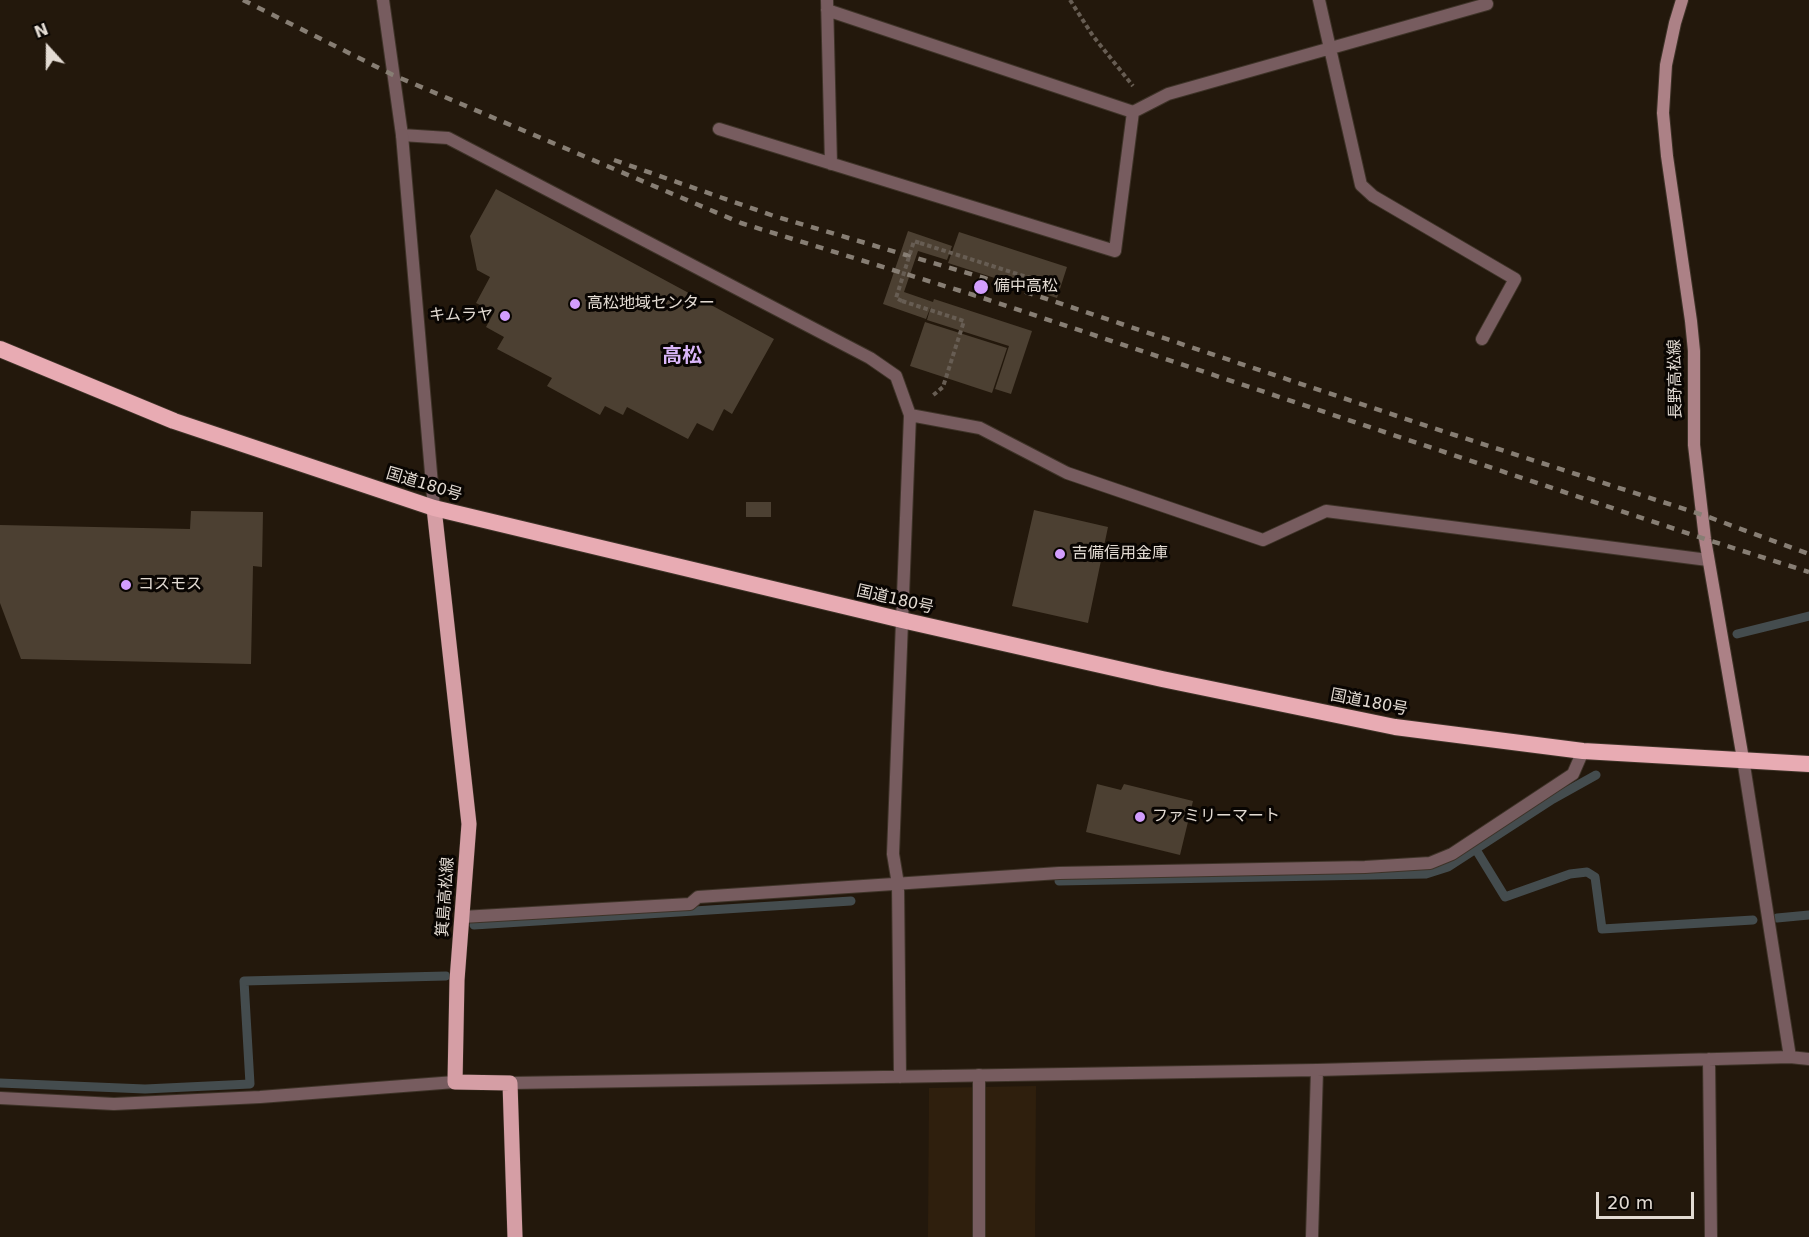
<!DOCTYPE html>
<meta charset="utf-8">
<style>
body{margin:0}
#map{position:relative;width:1809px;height:1237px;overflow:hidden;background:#23180c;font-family:"DejaVu Sans",sans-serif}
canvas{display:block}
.north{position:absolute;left:18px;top:18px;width:60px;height:60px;-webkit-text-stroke:4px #090502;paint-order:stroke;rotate:339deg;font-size:16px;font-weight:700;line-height:24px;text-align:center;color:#e3dbd3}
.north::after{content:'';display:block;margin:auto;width:21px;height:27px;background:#e3dbd3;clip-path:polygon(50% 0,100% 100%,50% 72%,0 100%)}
.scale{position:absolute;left:1596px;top:1192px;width:98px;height:27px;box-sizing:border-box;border:3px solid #e3dbd3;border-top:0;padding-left:8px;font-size:18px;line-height:21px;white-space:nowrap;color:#e3dbd3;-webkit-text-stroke:4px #090502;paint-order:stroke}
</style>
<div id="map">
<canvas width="1809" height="1237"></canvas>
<div class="north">N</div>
<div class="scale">20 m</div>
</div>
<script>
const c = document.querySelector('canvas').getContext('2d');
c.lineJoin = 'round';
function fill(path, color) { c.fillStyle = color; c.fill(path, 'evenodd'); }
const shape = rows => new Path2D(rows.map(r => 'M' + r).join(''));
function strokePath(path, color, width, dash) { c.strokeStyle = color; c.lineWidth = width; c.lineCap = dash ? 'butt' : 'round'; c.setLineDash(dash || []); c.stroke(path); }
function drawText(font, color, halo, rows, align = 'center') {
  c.font = font + ' "DejaVu Sans","Noto Sans JP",sans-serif'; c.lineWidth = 6; c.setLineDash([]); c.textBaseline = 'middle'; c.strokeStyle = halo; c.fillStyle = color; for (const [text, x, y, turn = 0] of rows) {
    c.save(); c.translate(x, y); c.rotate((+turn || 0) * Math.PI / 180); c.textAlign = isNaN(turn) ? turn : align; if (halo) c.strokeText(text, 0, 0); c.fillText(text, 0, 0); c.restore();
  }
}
const built = shape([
 [1036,1086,1035,1237,928,1237,929,1088]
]);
const stream = shape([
 [1737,634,1809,616],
 [1475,848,1505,897,1570,874,1587,872,1595,877,1602,929,1753,920],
 [1059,881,1426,874,1448,867,1553,799,1596,775],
 [1777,918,1809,915],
 [474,925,851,901],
 [0,1083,145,1089,250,1084,244,981,446,976]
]);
const building = shape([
 [496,189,774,339,732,414,724,409,713,431,697,423,688,439,627,407,623,415,605,406,600,415,547,386,552,378,497,349,504,337,486,327,494,312,476,303,490,277,477,270,470,236],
 [908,231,952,246,947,260,918,251,904,292,933,302,934,299,1032,331,1011,394,995,389,1009,346,927,320,931,306,926,319,883,304],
 [959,232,1067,267,1057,298,948,263],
 [925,322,1007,348,992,393,910,366],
 [746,502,771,502,771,517,746,517],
 [1034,510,1108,527,1088,623,1012,606],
 [191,511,263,512,262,567,253,566,251,664,21,659,0,603,0,525,190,529],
 [1097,784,1121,790,1124,784,1193,801,1180,855,1086,832]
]);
const path = shape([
 [1070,0,1093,36,1133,86],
 [920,243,1052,285],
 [902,301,964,321,943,387,931,397]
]);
const service = shape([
 [979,1237,979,1075]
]);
const minor = shape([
 [383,0,402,135,448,138,870,358,896,376,910,415,980,428,1067,473,1263,540,1326,511,1708,560],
 [827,0,831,164],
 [1319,0,1361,185,1373,196,1515,279,1482,339],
 [1133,112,1168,94,1487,4],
 [719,129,1115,251,1133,112,827,10],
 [1743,759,1790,1057],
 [462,917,690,904,698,897,1059,873,1365,867,1430,863,1452,854,1573,774,1583,751],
 [1709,1059,1711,1237],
 [900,1077,898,884,893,854,910,415],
 [510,1083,1317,1070,1790,1057,1809,1059],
 [0,1098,114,1104,260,1097,455,1082],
 [1312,1237,1317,1070]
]);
const tertiary = shape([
 [402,135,434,508]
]);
const secondary = shape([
 [1682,0,1675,23,1666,65,1663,113,1667,156,1691,321,1694,351,1694,445,1705,539,1743,759]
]);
const primary = shape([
 [434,508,469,824,457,980,455,1082,510,1083,515,1237]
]);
const trunk = shape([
 [0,349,174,421,434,508,902,620,1162,679,1395,727,1583,751,1809,764]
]);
const rail = shape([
 [243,0,393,75,741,223,977,296,1705,539,1809,572],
 [614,160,774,216,984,278,1430,427,1703,515,1809,554]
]);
const pathBridge = shape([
 [902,301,896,298,914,241,920,243]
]);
const markers = [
 [981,287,8,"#d29dfd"],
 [575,304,6,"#d29dfd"],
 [505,316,6,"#d29dfd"],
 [1060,554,6,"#d29dfd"],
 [126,585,6,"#d29dfd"],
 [1140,817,6,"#d29dfd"]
];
const poiNames = [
 ["備中高松",994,287],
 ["高松地域センター",587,304],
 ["キムラヤ",493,316,"right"],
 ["吉備信用金庫",1072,554],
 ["コスモス",138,585],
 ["ファミリーマート",1152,817]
];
const streetNames = [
 ["長野高松線",1676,379,-91],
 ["国道180号",424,485,17],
 ["国道180号",895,600,13],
 ["国道180号",1369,703,11],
 ["箕島高松線",446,897,-86]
];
const quarterNames = [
 ["高松",682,357]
];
fill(built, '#2f1f0d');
strokePath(stream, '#444c4e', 9);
fill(building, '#4c4032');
strokePath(service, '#3e3328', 14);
strokePath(minor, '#3e3328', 14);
strokePath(tertiary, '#3e3328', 14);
strokePath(secondary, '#3e3328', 14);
strokePath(primary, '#3e3328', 16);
strokePath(trunk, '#3e3328', 18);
strokePath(path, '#675d53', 4, [4.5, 3]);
strokePath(service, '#775c5f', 12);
strokePath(minor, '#775c5f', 12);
strokePath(tertiary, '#775c5f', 12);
strokePath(secondary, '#ac8186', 12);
strokePath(primary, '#d59ea5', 15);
strokePath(trunk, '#e8abb3', 16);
strokePath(rail, '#877e74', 4.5, [8, 8]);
strokePath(pathBridge, '#675d53', 4, [4.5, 3]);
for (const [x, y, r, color] of markers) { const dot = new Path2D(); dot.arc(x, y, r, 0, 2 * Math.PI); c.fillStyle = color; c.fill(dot); strokePath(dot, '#090502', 2); }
drawText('16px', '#e3dbd3', '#090502', poiNames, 'left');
drawText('16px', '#e3dbd3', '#090502', streetNames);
drawText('bold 20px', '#dab6f9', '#090502', quarterNames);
</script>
